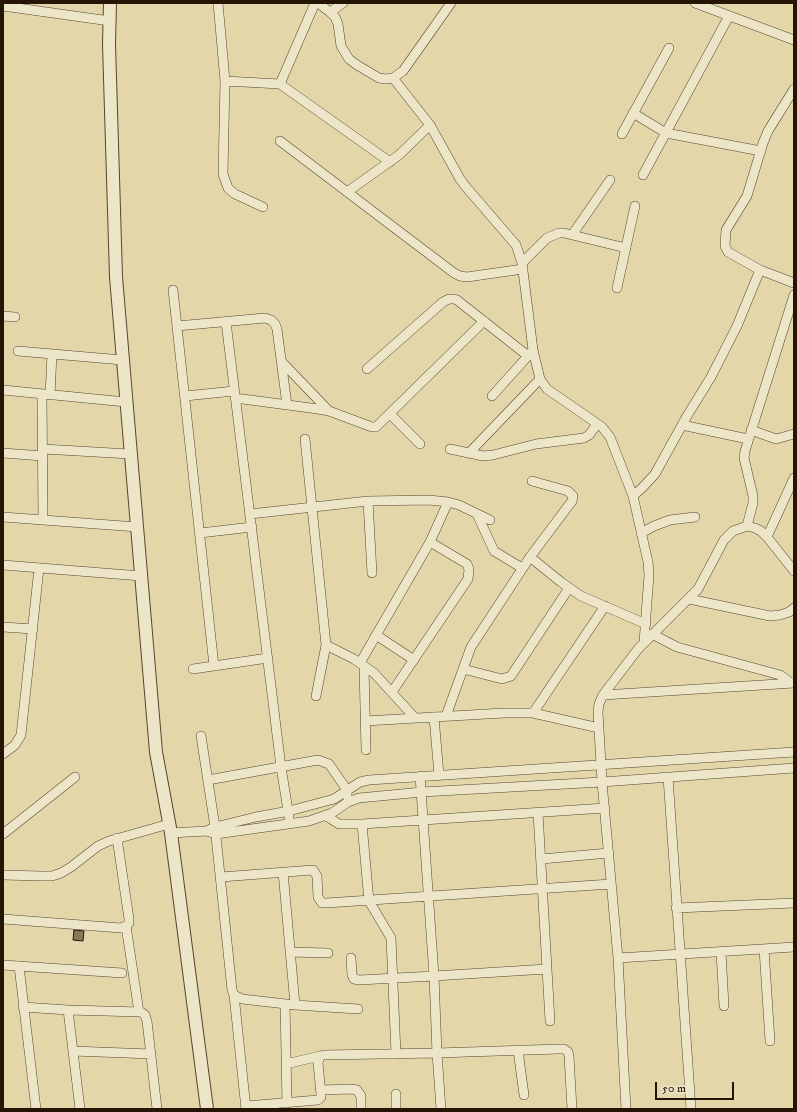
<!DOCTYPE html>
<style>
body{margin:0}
#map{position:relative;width:797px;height:1112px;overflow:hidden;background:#e3d7aa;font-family:"IM FELL DW Pica",serif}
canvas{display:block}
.frame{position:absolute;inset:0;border:4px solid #261404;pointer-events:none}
.scale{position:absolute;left:655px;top:1082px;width:79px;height:18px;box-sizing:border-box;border:2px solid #261404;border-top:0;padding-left:5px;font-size:12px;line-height:14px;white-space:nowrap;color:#261404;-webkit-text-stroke:3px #ede5c8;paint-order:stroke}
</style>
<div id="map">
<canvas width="797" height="1112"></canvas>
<div class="frame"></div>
<div class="scale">50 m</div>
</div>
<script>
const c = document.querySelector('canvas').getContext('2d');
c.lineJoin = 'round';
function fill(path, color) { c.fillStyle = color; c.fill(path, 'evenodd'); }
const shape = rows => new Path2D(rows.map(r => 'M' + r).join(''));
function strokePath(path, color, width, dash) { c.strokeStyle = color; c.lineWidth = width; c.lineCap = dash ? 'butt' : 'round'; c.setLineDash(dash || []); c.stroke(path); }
const building = shape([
 [74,930,84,931,83,941,73,940,74,930]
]);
const minor = shape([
 [218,3,225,81,223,174,228,188,235,194,263,207],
 [318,3,330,12,335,17,338,24,341,46,349,59,357,65,379,78,386,79,393,78,403,71,451,3],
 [695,3,794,40],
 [3,6,110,21],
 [330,12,343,3],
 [393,78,430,125,460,179,466,187,516,245,522,263,533,350,540,379,547,389,602,427,610,437,633,496,648,562,649,575,644,642],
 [225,81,280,84,390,162],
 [280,84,315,3],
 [633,113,666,133,761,151],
 [622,134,669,48],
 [280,141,454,273,460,276,467,277,523,269],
 [643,175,729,16],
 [347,192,399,155,430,125],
 [572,235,610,180],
 [522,263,547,238,559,233,564,233,626,248],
 [760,270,794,283],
 [617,288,635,206],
 [173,290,214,666],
 [3,316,15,317],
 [226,322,281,767,289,817],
 [177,326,265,318,271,320,275,324,277,329,287,405],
 [18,351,122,360],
 [281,361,329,411],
 [367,369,443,302,449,299,454,299,457,300,528,356,533,350],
 [3,390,126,402],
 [42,394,43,520],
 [50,395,52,354],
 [185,396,234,391],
 [492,396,528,356],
 [235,398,318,409,329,411,372,427,376,427,484,321],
 [390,414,420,444],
 [682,425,748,439],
 [751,430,776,439,794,434],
 [305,439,326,645,354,659,374,673,415,718],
 [43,449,130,454],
 [450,449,483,456,493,455,536,444,584,438,589,435,597,424],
 [3,453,43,456],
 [469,453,540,379],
 [532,481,568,491,573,496,572,501,530,557,561,582,581,596,646,624],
 [633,496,642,488,655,474,687,416,711,377,737,326,760,270,728,252,725,246,726,230,747,196,763,143,768,131,794,89],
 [368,501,372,573],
 [250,514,368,501,429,500,448,502,459,505,490,520],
 [477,514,494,551,522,568],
 [3,517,137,527],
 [747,526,753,503,753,496,744,458,745,451,794,295],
 [200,533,252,527],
 [641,533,654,526,670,520,695,517],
 [767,537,794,478],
 [3,565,141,576],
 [689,599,770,616,780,615,789,612,794,608],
 [3,627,33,629],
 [652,634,677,647,688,650,780,675,791,683],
 [376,635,414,660],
 [360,663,430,542,448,502],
 [364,666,366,750],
 [193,669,268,658],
 [463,669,502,679,511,676,569,588],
 [392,692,468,579,469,569,467,564,430,542],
 [603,695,794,683],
 [316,696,326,645],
 [533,713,605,606],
 [446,716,471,647,530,557],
 [434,717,439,775],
 [365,721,504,713,533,713,599,728],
 [201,736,215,827,232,990,234,995,242,999,295,1005,358,1009],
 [794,752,369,780,360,782,334,799,289,811,256,817,215,827,206,831,216,834,309,821,332,813,348,802,359,798,422,792,602,782,794,768],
 [3,754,15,745,21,735,39,568],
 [420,776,434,976,437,1053,441,1109],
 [668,777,691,1109],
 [208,780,318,760,329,764,347,790,347,796],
 [538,813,550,1021],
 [326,816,339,824,362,824,605,808],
 [362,824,369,901,391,938,396,1054],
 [171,833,206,831],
 [3,834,75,777],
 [541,859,609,853],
 [283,872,295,1005],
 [3,875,41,876,52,876,61,873,71,867,98,846,109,841,169,824],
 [221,877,313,870,317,876,318,897,322,903,326,903,611,884],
 [676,908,794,903],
 [3,919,121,928,126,926,129,923,129,919,117,838],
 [126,926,139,1012],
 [764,949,770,1041],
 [290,952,328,953],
 [721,952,724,1006],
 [351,958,352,975,354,979,359,980,434,976,547,969],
 [618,958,794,947],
 [3,965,122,973],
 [19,966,36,1109],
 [234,995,246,1109],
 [285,1004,287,1103],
 [23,1007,68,1010,80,1109],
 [68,1010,141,1012,145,1015,147,1021,157,1109],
 [518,1050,524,1095],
 [73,1051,151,1054],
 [286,1064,320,1056],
 [321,1090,351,1089,357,1090,361,1096,361,1109],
 [396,1094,396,1109],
 [246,1106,318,1100,321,1097,321,1094,318,1063,320,1056,324,1055,437,1053,559,1049,564,1049,568,1052,569,1056,572,1109],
 [626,1109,618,958,602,782,598,712,599,704,603,695,638,649,698,589,724,540,733,531,747,526,755,528,761,531,767,537,794,571]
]);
const tertiary = shape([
 [110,3,109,44,116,277,156,752,171,833,207,1109]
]);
fill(building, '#88795a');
strokePath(building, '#261404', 1);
strokePath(minor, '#55452e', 10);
strokePath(tertiary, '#55452e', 14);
strokePath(minor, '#ede5c8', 9);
strokePath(tertiary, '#ede5c8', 12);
</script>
